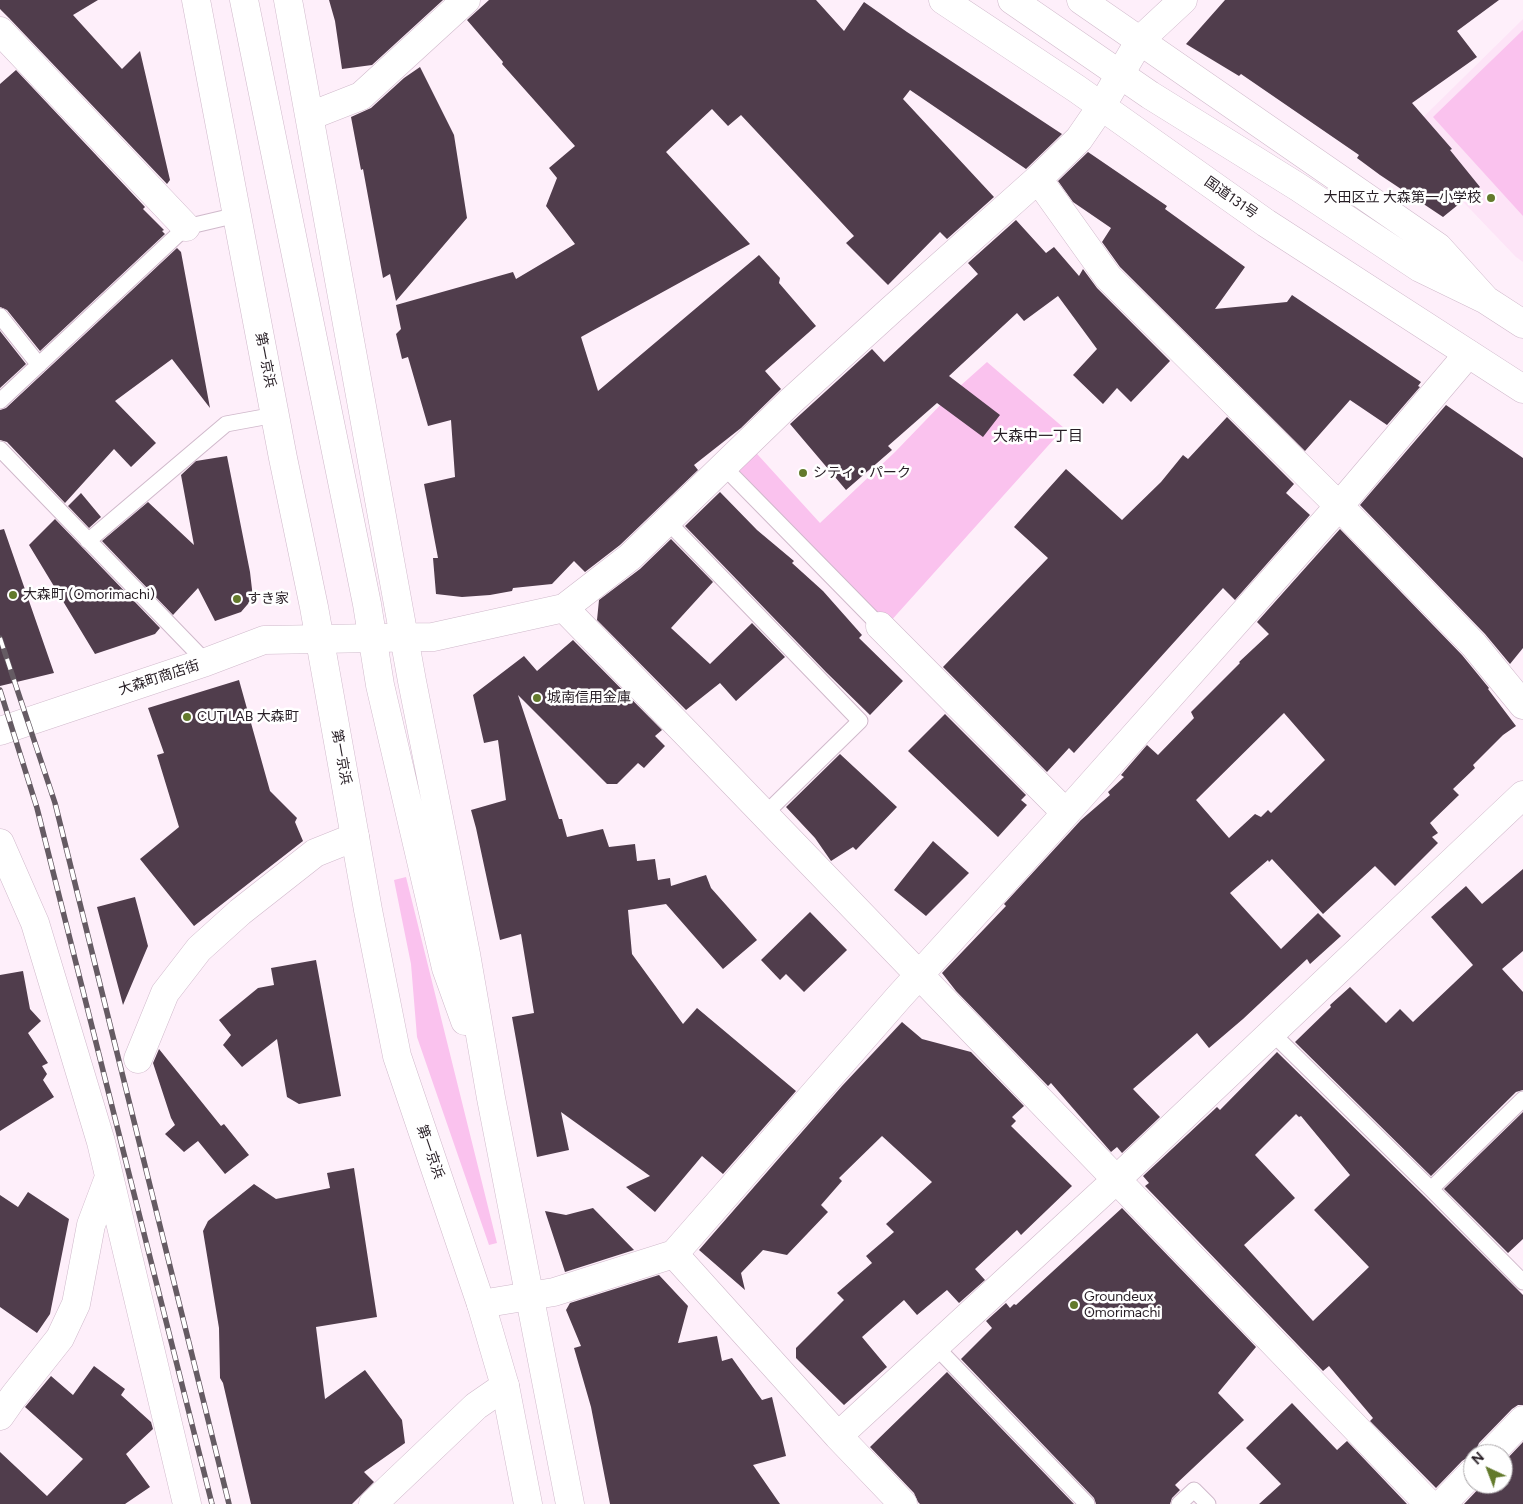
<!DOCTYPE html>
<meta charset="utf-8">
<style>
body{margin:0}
#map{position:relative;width:1523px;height:1504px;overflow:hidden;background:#feeffa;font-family:Figtree,sans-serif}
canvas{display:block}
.north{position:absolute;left:1463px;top:1444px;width:50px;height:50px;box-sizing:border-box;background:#fff;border:1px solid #a9a5a8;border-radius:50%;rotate:317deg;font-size:14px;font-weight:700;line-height:20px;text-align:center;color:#271e25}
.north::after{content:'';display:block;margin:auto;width:18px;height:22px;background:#637a2c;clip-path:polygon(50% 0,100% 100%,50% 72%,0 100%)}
</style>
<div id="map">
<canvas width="1523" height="1504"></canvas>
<div class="north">N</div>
</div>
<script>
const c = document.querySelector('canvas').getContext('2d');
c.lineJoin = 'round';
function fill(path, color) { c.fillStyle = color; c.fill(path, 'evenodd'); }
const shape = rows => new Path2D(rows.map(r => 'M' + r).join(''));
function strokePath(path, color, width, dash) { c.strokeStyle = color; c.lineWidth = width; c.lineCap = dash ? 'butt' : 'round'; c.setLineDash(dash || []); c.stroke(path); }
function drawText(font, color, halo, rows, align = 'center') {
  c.font = font + ' Figtree,"Noto Sans JP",sans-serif'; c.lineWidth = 5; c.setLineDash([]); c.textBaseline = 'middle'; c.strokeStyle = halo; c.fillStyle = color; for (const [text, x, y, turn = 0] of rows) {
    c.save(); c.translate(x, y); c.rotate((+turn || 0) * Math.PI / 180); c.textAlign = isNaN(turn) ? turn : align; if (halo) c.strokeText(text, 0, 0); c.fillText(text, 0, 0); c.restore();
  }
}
const built = shape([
 [1523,19,1523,262,1516,257,1402,138]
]);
const green = shape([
 [1523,30,1523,216,1433,117],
 [987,362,1064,428,889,623,724,467,748,444,820,523,895,452,950,395],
 [406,877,497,1243,489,1245,417,1037,411,964,394,880]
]);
const building = shape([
 [0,0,98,0,73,15,122,69,140,51,170,180,167,184,9,18,0,9],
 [329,0,443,0,372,65,342,69,335,21],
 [489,0,816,0,844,31,864,2,907,32,1062,134,1026,169,910,90,903,99,994,197,947,239,940,232,888,285,846,243,854,236,741,115,728,126,712,109,666,152,750,244,581,337,598,391,759,255,780,278,779,283,816,326,765,371,781,389,741,428,694,465,698,470,620,545,585,572,574,561,552,584,513,588,512,591,490,595,462,597,436,594,433,558,438,558,424,484,455,477,451,420,428,426,408,357,402,359,396,334,401,329,396,305,513,272,516,279,575,244,546,206,557,178,549,168,575,146,502,64,503,62,467,20],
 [1225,0,1499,0,1457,31,1477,57,1412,103,1452,149,1450,150,1480,187,1443,217,1380,175,1357,158,1359,155,1241,74,1239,76,1186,44],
 [420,67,454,135,467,218,396,301,390,274,383,278,363,169,361,170,351,117,371,108,404,78],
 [16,70,145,207,143,209,164,230,162,231,165,234,40,351,7,310,0,307,0,84],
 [1088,152,1167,206,1165,209,1245,267,1215,309,1287,302,1292,295,1421,382,1418,386,1420,387,1387,425,1350,400,1305,451,1120,267,1102,242,1111,228,1073,202,1058,181],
 [1016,220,1046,253,1054,247,1079,276,1083,269,1097,288,1170,361,1131,402,1117,388,1103,404,1073,375,1097,349,1058,296,1024,321,1017,313,949,376,1000,415,983,437,937,403,888,446,892,450,846,490,790,424,872,349,884,362,978,274,968,263],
 [177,248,181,252,210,408,172,359,115,401,156,443,131,467,114,449,65,503,7,442,0,440,0,410,6,408],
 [0,331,26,364,0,388],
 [1446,405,1523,458,1523,648,1510,664,1485,634,1360,505],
 [1227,417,1294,484,1286,493,1310,515,1235,600,1223,588,1074,753,1069,748,1047,772,943,667,1048,558,1014,527,1066,469,1122,520,1161,482,1183,455,1188,459],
 [227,456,250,572,253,598,241,612,215,621,198,588,173,615,102,541,148,502,194,545,181,475,196,461],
 [720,492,757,530,794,561,792,563,823,591,862,635,859,638,903,681,870,715,826,672,685,526],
 [81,493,101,517,89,528,68,506],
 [55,519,160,628,155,634,95,654,29,545],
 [4,529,54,673,0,686,0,530],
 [1340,529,1462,655,1489,688,1488,689,1516,726,1503,735,1473,765,1475,768,1453,789,1459,795,1430,823,1438,833,1432,837,1438,843,1395,886,1375,866,1323,914,1272,859,1269,862,1268,860,1230,893,1281,949,1318,913,1341,936,1310,964,1307,959,1243,1019,1209,1048,1197,1033,1133,1089,1160,1117,1122,1153,1117,1147,1111,1152,1051,1083,1048,1086,956,991,942,973,1006,906,1004,904,1081,820,1110,795,1108,792,1124,777,1121,775,1147,745,1158,755,1194,718,1191,712,1240,663,1239,662,1269,634,1257,622],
 [1284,713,1325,760,1271,813,1268,810,1261,817,1255,814,1229,838,1196,800],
 [671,539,713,582,671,628,710,664,752,623,785,657,736,701,720,683,686,710,597,620,599,600,640,569],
 [573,640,662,730,655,736,665,746,644,768,638,763,617,784,607,784,518,695,559,819,562,819,567,837,603,829,609,847,635,844,637,861,655,859,658,880,670,878,671,886,706,875,711,888,757,940,723,969,666,904,628,910,632,954,683,1024,697,1008,796,1091,723,1174,702,1156,655,1212,626,1187,650,1176,561,1112,569,1150,537,1157,512,1017,534,1013,521,934,500,940,476,828,471,810,506,800,498,740,484,743,473,695,524,656,537,671],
 [239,680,270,791,297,818,295,822,303,841,194,926,140,859,179,827,157,755,164,753,148,708],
 [945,714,1026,795,1021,800,1027,805,998,837,908,751],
 [840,754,897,807,856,850,853,847,831,861,815,838,786,807],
 [933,841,969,873,926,916,894,890],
 [1523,869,1523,951,1502,969,1523,992,1523,1090,1516,1092,1431,1176,1295,1042,1331,1007,1330,1005,1350,987,1386,1023,1400,1009,1413,1022,1473,965,1431,917,1466,886,1482,904],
 [135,897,148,946,123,1005,97,907],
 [810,912,847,950,804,992,786,974,780,980,761,960],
 [316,960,341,1096,299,1104,287,1097,277,1039,242,1067,223,1045,231,1035,219,1020,258,988,274,985,271,968],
 [23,971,30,1009,41,1021,28,1033,48,1063,42,1066,47,1074,43,1080,54,1097,0,1131,0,975],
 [902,1022,922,1039,971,1052,1024,1106,1012,1117,1016,1121,1011,1126,1072,1186,1021,1235,1017,1230,975,1269,985,1280,959,1303,947,1290,917,1315,904,1300,862,1337,887,1367,844,1405,800,1362,796,1358,796,1348,844,1300,837,1293,872,1263,866,1256,894,1232,886,1224,932,1182,882,1136,839,1178,842,1181,821,1205,828,1212,787,1255,763,1250,741,1273,745,1290,699,1250,842,1086],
 [159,1049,221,1126,224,1124,249,1155,225,1174,198,1141,184,1152,165,1134,175,1125,171,1118,153,1063],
 [1277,1052,1424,1196,1523,1295,1523,1405,1518,1405,1512,1409,1479,1443,1473,1457,1468,1457,1462,1461,1436,1488,1370,1421,1373,1418,1329,1366,1323,1371,1145,1186,1149,1183,1143,1176,1217,1107,1220,1110],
 [1296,1114,1299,1117,1301,1116,1350,1175,1314,1210,1369,1267,1313,1321,1244,1245,1295,1198,1255,1155],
 [1523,1112,1523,1239,1508,1253,1444,1189],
 [354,1168,377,1317,316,1327,325,1399,365,1370,402,1420,405,1443,364,1472,374,1482,352,1504,251,1504,223,1383,220,1378,219,1328,203,1231,208,1221,254,1184,276,1199,330,1188,327,1173],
 [28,1192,69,1219,50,1314,37,1333,0,1307,0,1195,18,1207],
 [593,1208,634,1250,565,1272,545,1211,566,1215],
 [1122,1208,1256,1347,1218,1393,1244,1420,1175,1485,1180,1490,1172,1498,1170,1504,1096,1504,1094,1498,961,1359,992,1328,986,1321,1006,1303,1010,1308,1014,1304,1016,1305],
 [659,1275,688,1306,678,1343,717,1336,722,1361,732,1358,762,1400,772,1397,786,1456,753,1465,780,1504,610,1504,591,1407,574,1348,581,1346,566,1310,570,1303],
 [94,1366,125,1389,121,1395,151,1422,153,1429,126,1454,150,1487,125,1504,0,1504,0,1452,47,1496,83,1459,25,1407,51,1376,73,1395],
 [947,1372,1074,1504,920,1504,918,1502,914,1493,870,1447],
 [1292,1403,1337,1450,1347,1441,1407,1504,1259,1504,1281,1484,1246,1448],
 [1523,1442,1523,1504,1464,1504,1483,1484,1503,1484,1503,1463]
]);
const service = shape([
 [0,316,39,365],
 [0,401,186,227,237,215],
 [0,449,206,662],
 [724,467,880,626],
 [667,521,860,721,764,815],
 [88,541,226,424,275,415],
 [1272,1033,1431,1189,1523,1282],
 [1431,1189,1523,1099],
 [936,1347,1087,1504],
 [1179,1504,1194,1490,1208,1504]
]);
const minor = shape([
 [0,31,186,227],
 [310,116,361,96,466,0],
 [1038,179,1108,277,1339,506,1474,645,1523,705],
 [564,608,688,735,1429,1504],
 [880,626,1066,813],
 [0,731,206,662,264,640,433,637,564,608,630,557,791,401,891,310,1038,179,1079,139,1101,107,1140,40,1183,0],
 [0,843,35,923,101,1142,187,1504],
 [138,1059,165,993,199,949,240,912,315,853,355,837],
 [674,1254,838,1436,903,1504],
 [481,1304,554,1292,674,1254,899,997,1066,813,1339,506,1468,354],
 [0,1416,14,1396,60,1338,76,1304,91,1225,109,1177],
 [838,1436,1116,1180,1523,795],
 [1490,1454,1523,1420],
 [373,1504,476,1406,505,1386],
 [1442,1504,1473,1472]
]);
const trunk = shape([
 [196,0,283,458,314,607,368,910,397,1056,481,1304,505,1386,528,1504],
 [244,0,367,604,380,685,446,968,465,1021],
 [288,0,412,681,466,954,491,1098,570,1504],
 [943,0,1077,89,1266,223,1523,389],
 [1012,0,1150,95,1298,187,1420,268,1486,300],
 [1081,0,1438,247,1486,300,1523,324]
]);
const rail = shape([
 [0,638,55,803,229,1504],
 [0,690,37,808,212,1504]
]);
const markers = [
 [1491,198,5,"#637a2c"],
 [803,473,5,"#637a2c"],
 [13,595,5,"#637a2c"],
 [237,599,5,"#637a2c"],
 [537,698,5,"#637a2c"],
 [187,717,5,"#637a2c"],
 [1074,1305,5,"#637a2c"]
];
const streetNames = [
 ["国道131号",1231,198,35],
 ["第一京浜",265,360,79],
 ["大森町商店街",159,678,-18],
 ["第一京浜",341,757,80],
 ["第一京浜",430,1152,71]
];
const poiNames = [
 ["大田区立 大森第一小学校",1481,198,"right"],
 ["シティ・パーク",813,473],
 ["大森町 (Omorimachi)",23,595],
 ["すき家",247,599],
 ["城南信用金庫",547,698],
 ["CUT LAB 大森町",197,717],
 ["Groundeux",1084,1297],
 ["Omorimachi",1084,1313]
];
const neighbourhoodNames = [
 ["大森中一丁目",1038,437]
];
fill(built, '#fde4f7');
fill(green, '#fac2ee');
fill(building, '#503d4c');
strokePath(service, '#d0b9cb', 17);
strokePath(minor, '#d0b9cb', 29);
strokePath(trunk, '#d0b9cb', 29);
strokePath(service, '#fff', 15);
strokePath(minor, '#fff', 28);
strokePath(trunk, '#fff', 28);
strokePath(rail, '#655b63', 5.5);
strokePath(rail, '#fff', 4, [11]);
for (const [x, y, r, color] of markers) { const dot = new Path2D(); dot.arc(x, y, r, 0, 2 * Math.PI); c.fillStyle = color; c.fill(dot); strokePath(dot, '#fff', 2); }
drawText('14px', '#271e25', '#fff', streetNames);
drawText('14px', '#271e25', '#fff', poiNames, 'left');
drawText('15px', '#271e25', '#fff', neighbourhoodNames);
</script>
